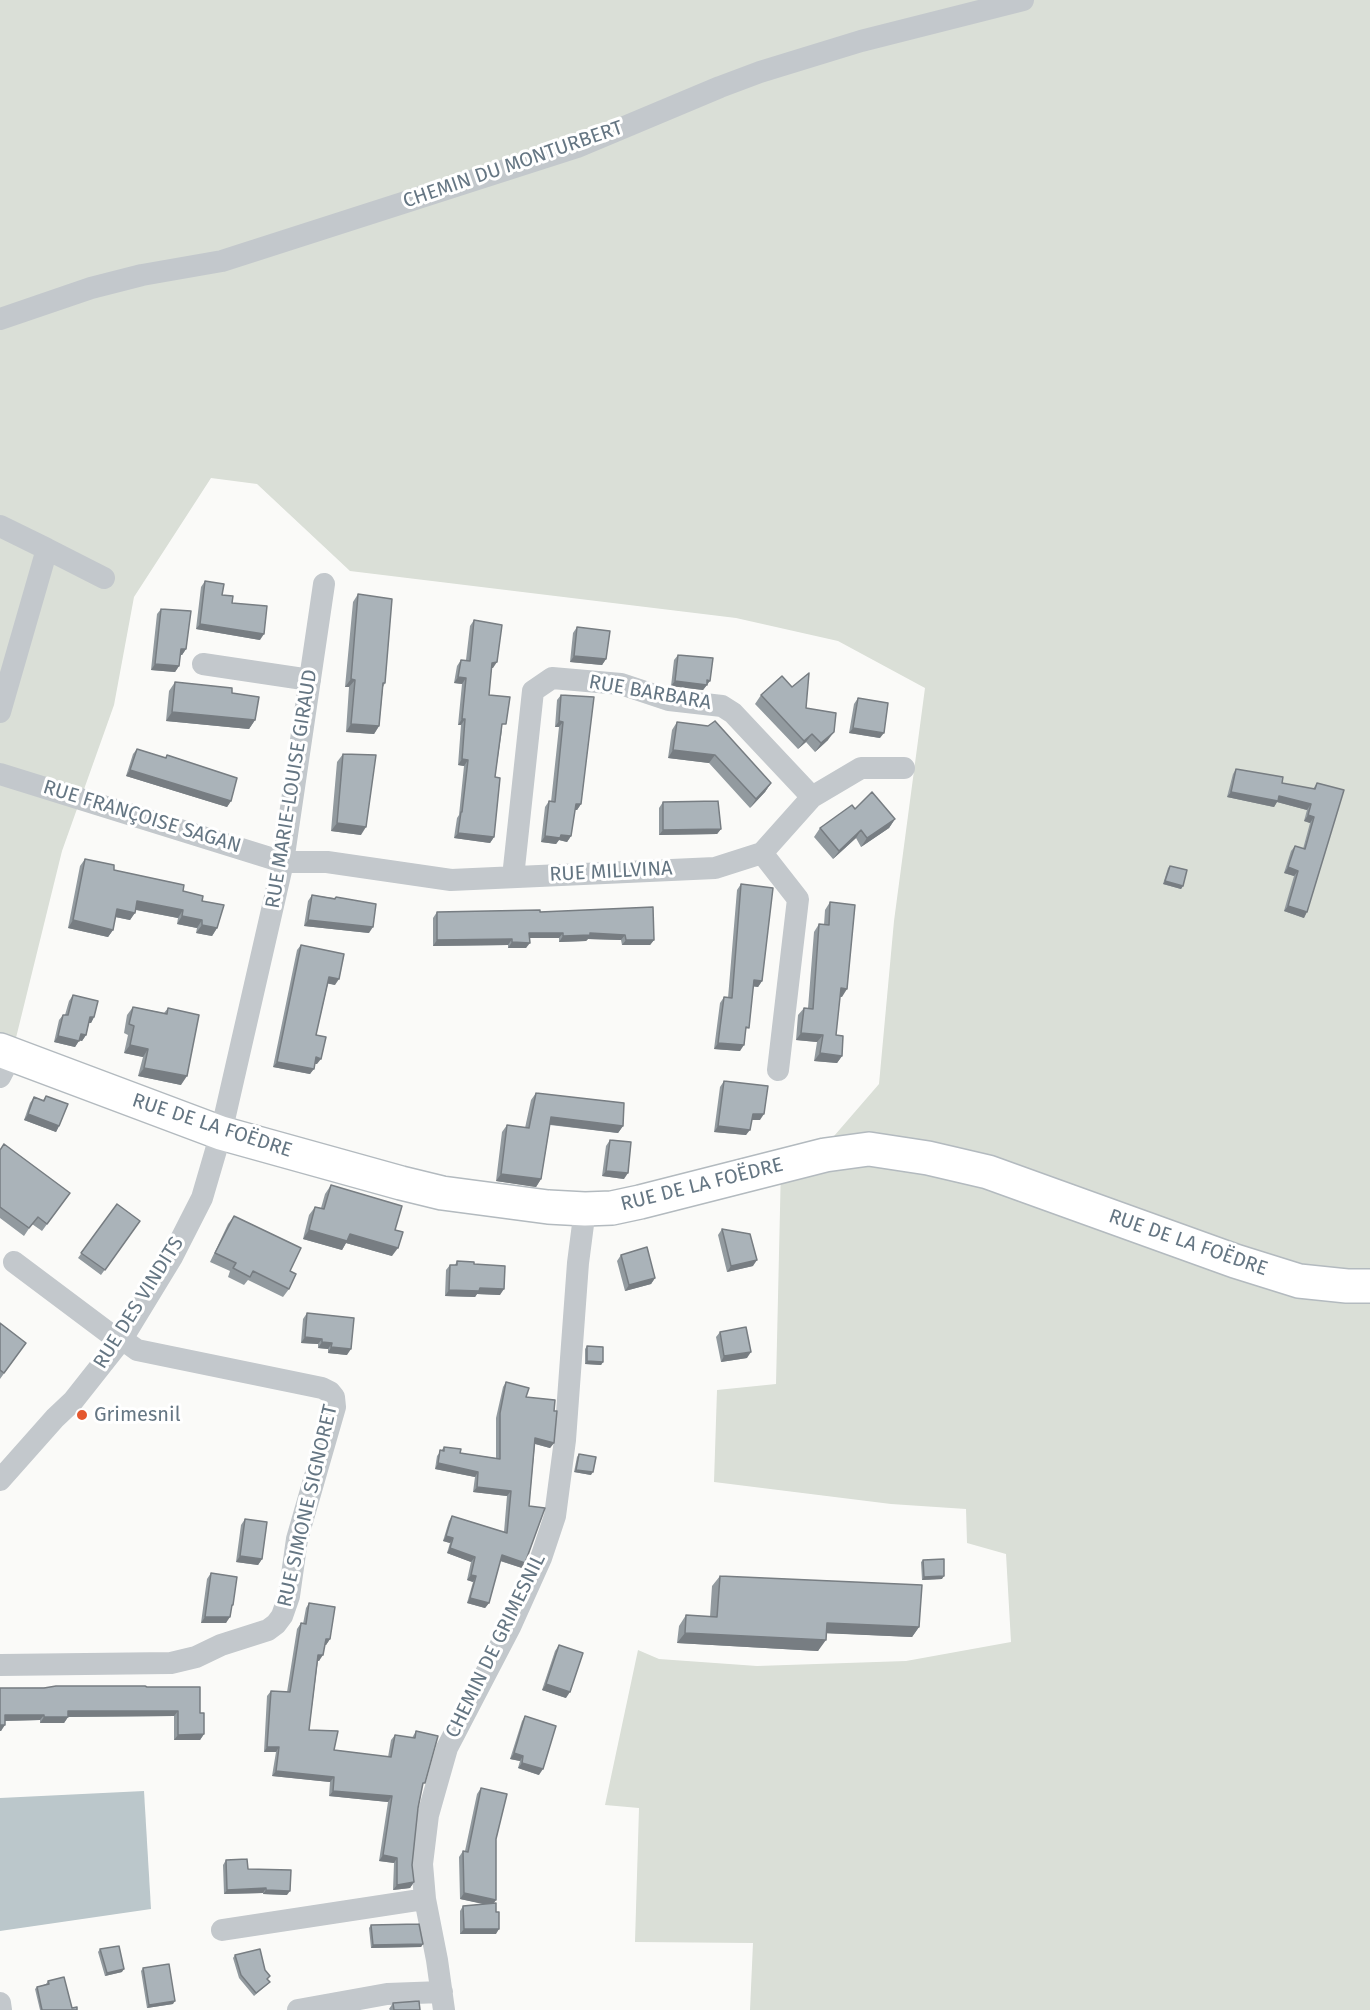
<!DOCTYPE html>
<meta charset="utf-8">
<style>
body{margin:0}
canvas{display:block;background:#fafaf8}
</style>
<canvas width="1370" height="2010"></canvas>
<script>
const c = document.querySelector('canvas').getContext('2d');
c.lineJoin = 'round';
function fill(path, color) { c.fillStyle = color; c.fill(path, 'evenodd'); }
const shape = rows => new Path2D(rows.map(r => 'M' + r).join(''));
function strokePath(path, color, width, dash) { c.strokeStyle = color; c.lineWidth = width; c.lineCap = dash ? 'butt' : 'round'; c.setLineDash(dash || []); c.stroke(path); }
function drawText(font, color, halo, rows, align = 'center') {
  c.font = font + ' "Fira Sans",sans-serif'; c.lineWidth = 6; c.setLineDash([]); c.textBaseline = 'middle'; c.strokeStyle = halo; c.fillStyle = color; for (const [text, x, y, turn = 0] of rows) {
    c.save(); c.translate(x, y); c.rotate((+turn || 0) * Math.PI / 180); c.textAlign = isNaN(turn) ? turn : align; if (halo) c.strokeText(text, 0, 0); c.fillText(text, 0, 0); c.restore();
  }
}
const green = shape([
 [0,0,1370,0,1370,2010,750,2010,753,1943,635,1942,639,1808,605,1805,638,1650,659,1659,757,1666,906,1661,1011,1642,1006,1554,967,1543,966,1509,891,1504,714,1482,717,1390,776,1384,781,1166,828,1143,879,1084,894,921,925,688,838,641,736,618,350,571,257,484,211,478,134,597,114,705,62,851,12,1054,0,1050]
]);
const water = shape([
 [144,1791,151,1909,0,1931,0,1798]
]);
const street = shape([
 [0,319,91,288,142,275,222,261,577,147,720,87,760,72,861,41,1023,0],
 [0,526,47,549,0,712],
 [47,549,104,578],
 [203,664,310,680],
 [0,774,283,862,327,862,451,880,715,868,762,853,812,797,861,768,904,768],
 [762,853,798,899,778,1070],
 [513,877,533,691,552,678,621,684,669,700,722,706,733,713,812,797],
 [0,1077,12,1054],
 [0,1480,55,1418,73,1401,122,1339,172,1257,202,1198,221,1133,283,862,324,584],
 [0,1665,171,1663,196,1657,221,1645,268,1630,276,1624,282,1616,289,1596,297,1539,335,1407,334,1397,330,1392,322,1388,137,1350,122,1339,110,1334,14,1262],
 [222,1930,425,1899],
 [0,2003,1,2010],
 [298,2010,387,1994,442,1992],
 [444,2010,437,1960,425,1899,422,1864,428,1815,447,1748,510,1627,541,1558,555,1516,565,1440,578,1263,585,1209]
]);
const secondary = shape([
 [0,1050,221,1133,401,1183,442,1193,548,1207,585,1209,612,1208,640,1202,825,1155,869,1149,928,1158,988,1172,1235,1261,1299,1281,1347,1286,1370,1286]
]);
const wall = shape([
 [205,581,232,603,260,640,196,629,201,587],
 [358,594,385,683,383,687,379,726,374,734,346,732,349,687,345,687,353,602],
 [161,609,186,649,182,655,180,655,179,666,175,672,151,670,157,614],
 [474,620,493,668,491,668,489,695,502,730,495,777,494,837,490,843,454,838,457,818,459,815,464,766,458,765,461,725,458,725,462,684,454,683,457,666,461,660,466,660,470,626],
 [577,627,606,659,602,665,570,662,573,633],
 [678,655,706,686,703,690,671,686,674,660],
 [175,682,232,693,255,720,249,729,166,721,169,691],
 [561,695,581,804,577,810,575,810,571,836,567,842,559,840,556,844,541,842,545,807,549,801,551,802,559,727,555,727,557,700],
 [761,695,806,708,828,740,815,752,806,742,798,749,755,704],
 [858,698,880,738,849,733,854,704],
 [677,722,771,783,765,792,750,808,709,763,668,758,672,730],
 [137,749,165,758,167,755,231,801,227,807,126,776,133,754],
 [343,754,361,835,331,831,337,762],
 [1236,769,1282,783,1313,789,1317,783,1304,918,1284,911,1294,876,1284,873,1291,851,1295,846,1303,849,1310,823,1304,821,1307,810,1277,802,1274,807,1227,797,1233,774],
 [663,802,721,829,717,834,659,835,659,808],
 [855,809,895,819,889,828,861,847,856,838,833,859,814,837,820,828],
 [85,859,114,870,183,891,202,901,217,928,212,936,196,933,197,928,177,924,178,918,136,910,130,920,115,917,113,930,108,937,68,928,80,866],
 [1170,866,1183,886,1181,889,1163,884,1168,868],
 [741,884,762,981,758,987,753,986,740,1051,714,1049,720,1003,724,997,728,998,737,890],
 [312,895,334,898,336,897,369,933,304,926,308,901],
 [830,902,842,997,840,996,836,1035,842,1056,837,1063,814,1061,817,1042,796,1040,798,1015,804,1008,808,1008,814,932,819,924,824,925,825,910],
 [437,912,540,912,654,940,650,945,622,945,621,940,588,939,586,941,559,942,559,938,530,938,526,948,508,948,508,945,433,946,433,918],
 [301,945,335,985,328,983,316,1035,317,1064,315,1064,310,1074,273,1067,297,950],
 [73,995,94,1017,91,1023,89,1023,86,1035,82,1041,79,1040,75,1047,54,1042,59,1020,63,1015,65,1015,69,1001],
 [133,1007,164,1013,168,1008,181,1085,138,1076,143,1057,124,1053,128,1035,124,1033,127,1015],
 [724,1081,760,1120,752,1120,746,1135,714,1132,720,1087],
 [536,1093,623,1126,618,1133,550,1125,541,1179,536,1187,496,1181,502,1132,507,1125,525,1128,531,1100],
 [46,1096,59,1126,56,1132,24,1120,30,1103,34,1097,43,1100],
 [610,1140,624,1179,602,1176,606,1146],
 [0,1150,70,1193,42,1231,32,1224,24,1236,0,1218],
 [331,1185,395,1230,392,1256,346,1243,342,1250,303,1239,309,1215,315,1207,321,1208,325,1194],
 [117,1204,140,1221,101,1275,78,1258],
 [234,1216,290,1271,289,1289,283,1297,248,1280,244,1285,228,1277,230,1271,210,1262,228,1224],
 [722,1229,753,1266,727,1272,718,1235],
 [621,1255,655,1278,651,1284,625,1291,617,1261],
 [457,1261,474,1264,500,1295,477,1294,475,1297,445,1296,446,1270,450,1265,455,1265],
 [307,1313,347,1355,328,1353,328,1349,318,1348,318,1344,301,1343,303,1319],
 [0,1323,26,1343,0,1379],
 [720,1332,747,1358,721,1362,716,1337],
 [587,1346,603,1362,601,1365,585,1364,585,1349],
 [506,1382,526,1397,554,1411,554,1443,550,1448,535,1444,529,1506,525,1563,522,1568,500,1561,489,1603,485,1608,467,1603,473,1582,467,1580,471,1562,447,1553,450,1543,443,1541,449,1521,452,1516,504,1532,507,1496,473,1492,475,1477,435,1469,437,1456,444,1447,460,1453,496,1458,496,1418,503,1387],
 [579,1454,591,1475,574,1472,577,1457],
 [245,1519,262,1559,258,1565,236,1562,241,1525],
 [923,1560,942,1579,922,1580,921,1562],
 [211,1573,233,1605,231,1608,226,1623,201,1623,207,1579],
 [720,1576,919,1627,912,1637,826,1633,818,1651,677,1643,679,1626,686,1615,710,1617,712,1586],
 [309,1603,330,1639,326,1645,325,1645,319,1661,318,1660,309,1730,334,1750,388,1757,391,1740,395,1735,412,1738,416,1731,422,1788,418,1808,412,1865,414,1882,410,1888,393,1890,394,1863,379,1861,388,1802,329,1796,330,1782,272,1776,276,1752,264,1752,267,1696,271,1691,287,1692,297,1629,301,1623,303,1624,306,1608],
 [559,1645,566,1698,542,1690,555,1651],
 [147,1687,200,1713,204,1734,200,1740,174,1740,174,1716,68,1717,64,1723,40,1723,40,1720,5,1721,1,1731,0,1688],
 [525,1716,539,1775,518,1768,520,1761,510,1759,522,1721],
 [481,1788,496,1839,494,1903,496,1934,460,1934,460,1911,463,1906,485,1904,460,1899,459,1857,463,1851,465,1851,477,1794],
 [226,1860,248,1869,287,1895,263,1894,263,1893,224,1894,223,1865],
 [371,1925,423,1944,421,1947,371,1948,369,1928],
 [100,1949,122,1972,105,1976,98,1952],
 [235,1955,268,1979,268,1984,254,1996,239,1978,233,1958],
 [143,1968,173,2004,147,2008,141,1971],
 [48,1981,72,2008,77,2010,40,2010,35,1989,37,1987,46,1984],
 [393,2003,420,2010,390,2010,389,2009]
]);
const shadedWall = shape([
 [200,624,264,634,260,640,196,629],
 [181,649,186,649,182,655,177,654],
 [574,656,606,659,602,665,570,662],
 [497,662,493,668,488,668,492,663],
 [155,664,179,666,175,672,151,670],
 [458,677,466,678,462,684,454,683],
 [351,679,355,680,349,687,345,687],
 [707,680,710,681,703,690,671,686,675,681],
 [172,712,255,720,249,729,166,721],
 [462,719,465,719,461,725,458,725],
 [559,721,563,722,559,727,555,727],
 [351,724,379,726,374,734,346,732],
 [853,728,884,733,880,738,849,733],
 [834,732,828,740,815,752,821,743],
 [812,734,806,742,798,749,804,741],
 [673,750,715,755,709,763,668,758],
 [462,759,468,760,464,766,458,765],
 [130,770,231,801,227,807,126,776],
 [771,783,765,792,750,808,756,799],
 [1231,792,1279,796,1311,804,1307,810,1277,802,1274,807,1227,797],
 [576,804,581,804,577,810,572,810],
 [1308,815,1314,817,1310,823,1304,821],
 [895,819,889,828,861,847,867,838],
 [337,823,366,827,361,835,331,831],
 [721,829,717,834,659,835,663,830],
 [861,830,856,838,833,859,839,851],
 [458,833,494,837,490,843,454,838],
 [561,835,571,836,567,842,559,840,556,844,541,842,545,836],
 [1288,867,1298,871,1294,876,1284,873],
 [1165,881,1183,886,1181,889,1163,884],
 [137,901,183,910,178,918,132,909],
 [1288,906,1307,912,1304,918,1284,911],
 [117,909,135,913,130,920,111,916],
 [182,916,202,920,197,928,177,924],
 [73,920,113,930,108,937,68,928],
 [308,920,373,927,369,933,304,926],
 [202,925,217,928,212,936,196,933],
 [529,933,563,933,559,938,525,938],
 [590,933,625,935,621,940,588,939,586,941,559,942,563,936],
 [512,939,508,945,433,946,437,940],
 [626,940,654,940,650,945,622,945],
 [512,942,530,943,526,948,508,948],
 [329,977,339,979,335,985,325,983],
 [754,980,762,981,758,987,750,986],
 [841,988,847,989,842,997,836,996],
 [90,1017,94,1017,91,1023,86,1023],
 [801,1033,823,1035,817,1042,796,1040],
 [81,1034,86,1035,82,1041,77,1040],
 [58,1036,79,1041,75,1047,54,1042],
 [718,1043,744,1045,740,1051,714,1049],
 [130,1045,148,1049,143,1057,124,1053],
 [820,1053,842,1056,837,1063,814,1061],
 [316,1057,321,1059,317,1064,312,1063],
 [277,1062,314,1069,310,1074,273,1067],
 [144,1068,187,1076,181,1085,138,1076],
 [28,1114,59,1126,56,1132,24,1120],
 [753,1114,764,1114,760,1120,749,1120],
 [551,1117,623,1126,618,1133,546,1124],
 [718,1126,750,1130,746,1135,714,1132],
 [606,1171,628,1173,624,1179,602,1176],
 [501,1174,541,1179,536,1187,496,1181],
 [309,1230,350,1234,398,1248,392,1256,346,1243,342,1250,303,1239],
 [757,1260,753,1266,727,1272,731,1266],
 [655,1278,651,1284,625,1291,629,1285],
 [480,1288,504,1289,500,1295,477,1294,475,1297,445,1296,449,1290],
 [305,1337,322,1339,318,1344,301,1343],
 [322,1342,332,1343,328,1349,318,1348],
 [331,1347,351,1349,347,1355,328,1353],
 [751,1352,747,1358,721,1362,724,1356],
 [587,1361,603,1362,601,1365,585,1364],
 [535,1438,554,1443,550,1448,532,1443],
 [438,1463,478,1472,475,1477,435,1469],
 [576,1470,593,1472,591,1475,574,1472],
 [477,1487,511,1491,507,1496,473,1492],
 [446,1536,453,1538,450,1543,443,1541],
 [450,1548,475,1557,471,1562,447,1553],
 [502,1555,525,1563,522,1568,498,1560],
 [240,1556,262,1559,258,1565,236,1562],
 [471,1575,476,1576,473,1582,467,1580],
 [944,1576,942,1579,922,1580,924,1577],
 [470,1598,489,1603,485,1608,467,1603],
 [205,1617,230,1617,226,1623,201,1623],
 [827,1623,919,1627,912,1637,820,1633],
 [685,1633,826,1640,818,1651,677,1643],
 [326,1639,330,1639,326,1645,322,1644],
 [318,1655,323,1655,319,1661,314,1660],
 [546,1684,570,1692,566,1698,542,1690],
 [68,1711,178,1711,174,1716,64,1717],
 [5,1715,44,1715,40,1720,1,1721],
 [44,1717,68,1717,64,1723,40,1723],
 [0,1725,5,1725,1,1731,0,1731],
 [204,1734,200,1740,174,1740,178,1735],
 [267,1747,279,1747,276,1752,264,1752],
 [514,1753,523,1756,520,1761,510,1759],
 [522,1763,543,1769,539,1775,518,1768],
 [276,1771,334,1777,330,1782,272,1776],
 [333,1791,392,1796,388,1802,329,1796],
 [383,1855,397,1858,394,1863,379,1861],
 [414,1882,410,1888,393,1890,397,1885],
 [266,1888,263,1893,224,1894,227,1890],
 [266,1890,290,1891,287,1895,263,1894],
 [464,1893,496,1900,492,1906,460,1899],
 [464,1929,499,1929,496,1934,460,1934],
 [423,1944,421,1947,371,1948,373,1945],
 [124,1969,122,1972,105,1976,107,1973],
 [175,2001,173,2004,147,2008,149,2005]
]);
const building = shape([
 [205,581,224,584,222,595,233,596,232,603,267,606,264,634,200,624,205,581],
 [358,594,392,599,385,683,383,683,379,726,351,724,355,680,351,679,358,594],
 [161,609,191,611,186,649,181,649,179,666,155,664,161,609],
 [474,620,502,625,497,662,492,663,489,695,510,697,506,724,502,724,495,777,500,778,494,837,458,833,461,812,462,812,468,760,462,759,465,719,462,719,466,678,458,677,461,660,470,661,474,620],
 [577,627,610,631,606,659,574,656,577,627],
 [678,655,713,658,710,681,707,680,707,685,675,681,678,655],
 [809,673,806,708,836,713,834,732,821,743,812,734,804,741,761,695,782,676,792,687,809,673],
 [175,682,232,688,232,693,259,697,255,720,172,712,175,682],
 [561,695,594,697,581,804,576,804,571,836,561,835,560,838,545,836,549,801,555,802,563,722,559,721,561,695],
 [858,698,888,703,884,733,853,728,858,698],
 [715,721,771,783,756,799,715,755,673,750,677,722,708,726,715,721],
 [137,749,166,758,167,755,237,778,231,801,130,770,137,749],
 [343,754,376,755,366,827,337,823,343,754],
 [1236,769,1283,777,1282,783,1315,789,1317,783,1344,790,1307,912,1288,906,1298,871,1288,867,1295,846,1305,849,1314,817,1308,815,1311,804,1279,796,1278,801,1231,792,1236,769],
 [872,792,895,819,867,838,861,830,839,851,820,828,852,805,855,809,872,792],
 [718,801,721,829,663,830,663,802,718,801],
 [85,859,114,865,114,870,184,885,183,891,203,896,202,901,224,905,217,928,202,925,202,920,182,916,183,910,137,901,135,913,117,909,113,930,73,920,85,859],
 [1170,866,1187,870,1183,886,1165,881,1170,866],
 [741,884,773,888,762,981,754,980,749,1028,746,1027,744,1045,718,1043,724,997,732,998,741,884],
 [312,895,335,899,336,897,376,904,373,927,308,920,312,895],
 [830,902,855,905,847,989,841,988,836,1035,843,1036,842,1056,820,1053,823,1035,801,1033,804,1008,813,1009,819,924,829,925,830,902],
 [653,907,654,940,626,940,625,935,590,933,590,935,563,936,563,933,529,933,530,943,512,942,512,939,437,940,437,912,540,910,540,912,653,907],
 [301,945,344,954,339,979,329,977,316,1035,326,1037,321,1059,316,1057,314,1069,277,1062,301,945],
 [73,995,98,1001,94,1017,90,1017,86,1035,81,1034,79,1041,58,1036,63,1015,68,1015,73,995],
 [133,1007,167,1014,168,1008,199,1015,187,1076,144,1068,148,1049,130,1045,134,1026,129,1024,133,1007],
 [724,1081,768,1086,764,1114,753,1114,750,1130,718,1126,724,1081],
 [536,1093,624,1103,623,1126,551,1117,541,1179,501,1174,507,1125,529,1128,536,1093],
 [46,1096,68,1104,59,1126,28,1114,34,1097,44,1101,46,1096],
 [610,1140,631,1142,628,1173,606,1171,610,1140],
 [4,1144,70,1193,47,1224,38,1217,29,1228,0,1207,0,1150,4,1144],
 [331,1185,402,1206,395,1230,403,1232,398,1248,350,1234,347,1241,309,1230,315,1207,324,1209,331,1185],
 [117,1204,140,1221,105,1270,81,1253,117,1204],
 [234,1216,301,1248,290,1271,296,1274,289,1289,253,1271,250,1277,233,1268,236,1263,215,1253,234,1216],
 [722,1229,750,1234,757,1260,731,1266,722,1229],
 [647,1247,655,1278,629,1285,621,1255,647,1247],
 [457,1261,474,1262,474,1264,505,1266,504,1289,480,1288,479,1291,449,1290,450,1265,457,1265,457,1261],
 [307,1313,354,1318,351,1349,331,1347,332,1343,322,1342,322,1339,305,1337,307,1313],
 [0,1323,26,1343,4,1373,0,1370,0,1323],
 [746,1327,751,1352,724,1356,720,1332,746,1327],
 [587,1346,603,1347,603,1362,587,1361,587,1346],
 [506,1382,529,1388,526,1397,555,1400,554,1411,557,1411,554,1443,535,1438,529,1506,545,1508,525,1563,502,1555,489,1603,470,1598,476,1576,471,1575,475,1557,450,1548,453,1538,446,1536,452,1516,507,1533,511,1491,477,1487,478,1472,438,1463,440,1450,444,1451,444,1447,461,1449,460,1453,500,1459,500,1413,506,1382],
 [579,1454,596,1457,593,1472,576,1470,579,1454],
 [245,1519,267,1522,262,1559,240,1556,245,1519],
 [944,1559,944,1576,924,1577,923,1560,944,1559],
 [211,1573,237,1577,233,1605,232,1605,230,1617,205,1617,211,1573],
 [720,1576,922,1585,919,1627,827,1623,826,1640,685,1633,686,1615,717,1617,720,1576],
 [309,1603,335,1607,330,1639,326,1639,323,1655,318,1655,309,1730,338,1731,334,1750,391,1757,395,1735,415,1738,416,1731,438,1736,425,1783,423,1783,418,1808,412,1865,414,1882,397,1885,397,1858,383,1855,392,1796,333,1791,334,1777,276,1771,279,1747,267,1747,271,1691,290,1692,301,1623,306,1624,309,1603],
 [559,1645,583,1653,570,1692,546,1684,559,1645],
 [56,1686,145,1686,147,1687,200,1687,200,1713,204,1713,204,1734,178,1735,178,1711,68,1711,68,1717,44,1717,44,1715,5,1715,5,1725,0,1725,0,1688,44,1688,56,1686],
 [525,1716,556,1726,543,1769,522,1763,523,1756,514,1753,525,1716],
 [481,1788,507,1794,496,1839,496,1900,464,1893,463,1851,468,1852,481,1788],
 [247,1859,248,1869,291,1870,290,1891,266,1890,266,1888,227,1890,226,1860,247,1859],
 [496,1903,496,1912,499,1912,499,1929,464,1929,463,1906,496,1903],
 [419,1924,423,1944,373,1945,371,1925,419,1924],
 [119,1946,124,1969,107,1973,100,1949,119,1946],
 [260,1949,265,1970,270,1976,267,1979,270,1982,256,1993,241,1975,235,1955,260,1949],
 [169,1964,175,2001,149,2005,143,1968,169,1964],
 [64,1977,72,2008,77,2007,77,2010,42,2010,37,1987,49,1984,48,1981,64,1977],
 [419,2001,420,2010,394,2010,393,2003,419,2001]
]);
const markers = [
 [82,1415,6,"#e4572e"]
];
const streetNames = [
 ["CHEMIN DU MONTURBERT",513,165,-19],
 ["RUE BARBARA",650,693,10],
 ["RUE MARIE-LOUISE GIRAUD",292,789,-81],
 ["RUE FRANÇOISE SAGAN",142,817,17],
 ["RUE MILLVINA",611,872,-3],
 ["RUE DE LA FOËDRE",212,1126,18],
 ["RUE DE LA FOËDRE",702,1185,-14],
 ["RUE DE LA FOËDRE",1188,1243,19],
 ["RUE DES VINDITS",139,1303,-58],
 ["RUE SIMONE SIGNORET",308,1506,-77],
 ["CHEMIN DE GRIMESNIL",496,1646,-64]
];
const poiNames = [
 ["Grimesnil",94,1415]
];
fill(green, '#dadfd7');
fill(water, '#bbc7cb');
strokePath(secondary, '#b3babf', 36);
strokePath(street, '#c3c8cc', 22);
strokePath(secondary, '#fff', 33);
fill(wall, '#929a9f');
fill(shadedWall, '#777d82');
fill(building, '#aab3b9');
strokePath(building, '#777d82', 1.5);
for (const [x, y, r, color] of markers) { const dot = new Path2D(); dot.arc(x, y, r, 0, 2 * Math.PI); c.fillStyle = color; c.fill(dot); strokePath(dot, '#fff', 2); }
drawText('20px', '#657683', '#fff', streetNames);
drawText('20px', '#657683', '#fff', poiNames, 'left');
</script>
